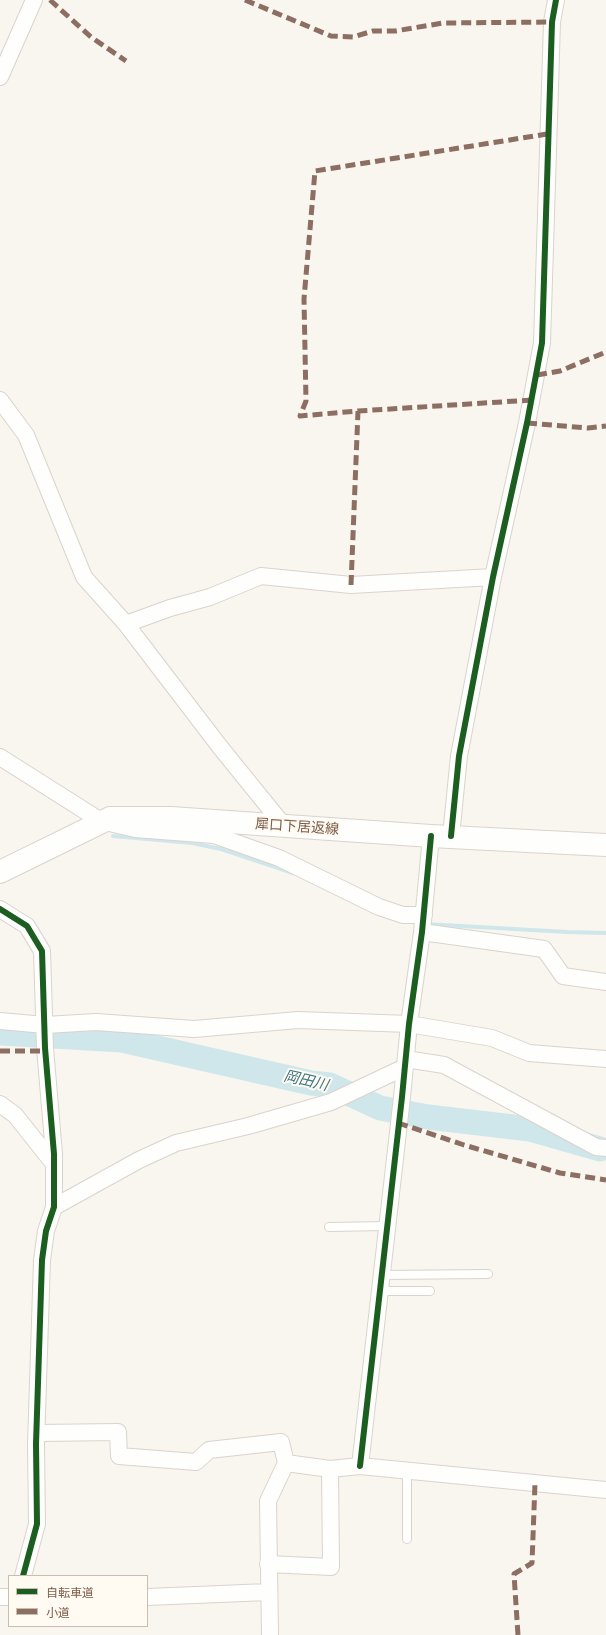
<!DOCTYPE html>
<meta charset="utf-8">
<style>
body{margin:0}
#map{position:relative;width:606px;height:1635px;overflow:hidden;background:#f9f6ef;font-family:Cabin,"Noto Sans JP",sans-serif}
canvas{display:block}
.legend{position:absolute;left:8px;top:1575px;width:140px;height:52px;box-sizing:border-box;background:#fffaf2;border:1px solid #cabcaf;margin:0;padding:5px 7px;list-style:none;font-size:12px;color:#7b5e4b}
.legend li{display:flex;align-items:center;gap:8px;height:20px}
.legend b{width:20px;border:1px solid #cabcaf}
</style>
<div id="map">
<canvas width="606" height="1635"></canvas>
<ul class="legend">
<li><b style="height:5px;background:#1b5e20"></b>自転車道</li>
<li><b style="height:5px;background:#8d6e63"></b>小道</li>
</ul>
</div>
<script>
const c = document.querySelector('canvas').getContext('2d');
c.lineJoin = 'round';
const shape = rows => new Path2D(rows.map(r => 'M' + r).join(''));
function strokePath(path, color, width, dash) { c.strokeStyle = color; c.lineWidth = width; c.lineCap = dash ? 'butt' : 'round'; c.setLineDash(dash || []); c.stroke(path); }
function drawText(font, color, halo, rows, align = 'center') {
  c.font = font + ' Cabin,"Noto Sans JP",sans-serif'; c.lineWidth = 4; c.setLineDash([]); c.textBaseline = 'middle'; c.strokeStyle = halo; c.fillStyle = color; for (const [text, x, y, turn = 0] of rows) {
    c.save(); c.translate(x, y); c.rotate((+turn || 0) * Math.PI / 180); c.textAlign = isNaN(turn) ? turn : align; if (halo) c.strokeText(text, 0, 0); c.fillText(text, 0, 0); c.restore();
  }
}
const stream = shape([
 [113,836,192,843,221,849,293,873],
 [426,924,567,932,606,933]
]);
const river = shape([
 [0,1033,122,1040,311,1083,330,1085,380,1108,428,1117,530,1129,600,1149]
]);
const lane = shape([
 [329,1227,387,1226],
 [382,1275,488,1274],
 [380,1291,430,1291],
 [407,1470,407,1539]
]);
const street = shape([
 [0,77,34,0],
 [0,400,26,435,84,577,126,624,220,747,284,826],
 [126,624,170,608,210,597,261,576,351,585,493,577],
 [0,757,101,821,135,829,214,835,279,858,379,907,403,915,424,915],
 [451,836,459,756,493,577,527,423,542,343,552,22,556,0],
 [0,909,27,926,42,951,45,1048,54,1154,54,1207,46,1231,42,1260,36,1444,37,1524,23,1576],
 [422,932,544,949,563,976,606,982],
 [0,1021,45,1025,96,1022,194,1029,298,1020,409,1024,492,1038,529,1053,606,1059],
 [406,1059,444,1065,596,1147,606,1148],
 [0,1104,15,1115,54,1164],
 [54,1207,139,1160,176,1143,248,1126,331,1102,405,1067],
 [38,1433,118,1432,119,1456,196,1462,209,1450,281,1442,286,1463,268,1501,270,1635],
 [286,1463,330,1469,360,1466,606,1490],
 [360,1466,402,1097,409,1024,422,932,431,836],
 [268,1564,331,1567,330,1469],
 [0,1597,9,1597],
 [147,1597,268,1592]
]);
const secondary = shape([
 [0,872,110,818,171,818,431,836,606,845]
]);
const quiet = shape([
 [50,0,91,37,126,61],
 [245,0,331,36,353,37,373,31,395,31,443,23,552,22],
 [537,375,560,371,606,352],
 [532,400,358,411,300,416,306,401,304,299,315,171,547,134],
 [527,423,588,428,606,426],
 [351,585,358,411],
 [0,1051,46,1051],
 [398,1123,464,1145,560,1173,606,1180],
 [518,1635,514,1574,532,1563,535,1483]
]);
const cycleway = shape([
 [451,836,459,756,493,577,527,423,542,343,552,22,556,0],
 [0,909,27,926,42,951,45,1048,54,1154,54,1207,46,1231,42,1260,36,1444,37,1524,23,1576],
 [360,1466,402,1097,409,1024,422,932,431,836]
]);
const streetNames = [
 ["犀口下居返線",297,827,4]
];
const waterNames = [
 ["岡田川",306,1081,13]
];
strokePath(stream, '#cfe7eb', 4);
strokePath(river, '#cfe7eb', 25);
strokePath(lane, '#dad3cd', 10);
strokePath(street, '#dad3cd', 18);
strokePath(secondary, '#dad3cc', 24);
strokePath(lane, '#fefefd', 8);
strokePath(street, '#fefefd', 16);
strokePath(secondary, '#fefefd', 22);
strokePath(quiet, '#8d6e63', 5, [10, 5]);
strokePath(cycleway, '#1b5e20', 6);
drawText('14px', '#7b5e4b', '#fffaf2', streetNames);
drawText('italic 15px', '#407987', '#fffaf2', waterNames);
</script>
